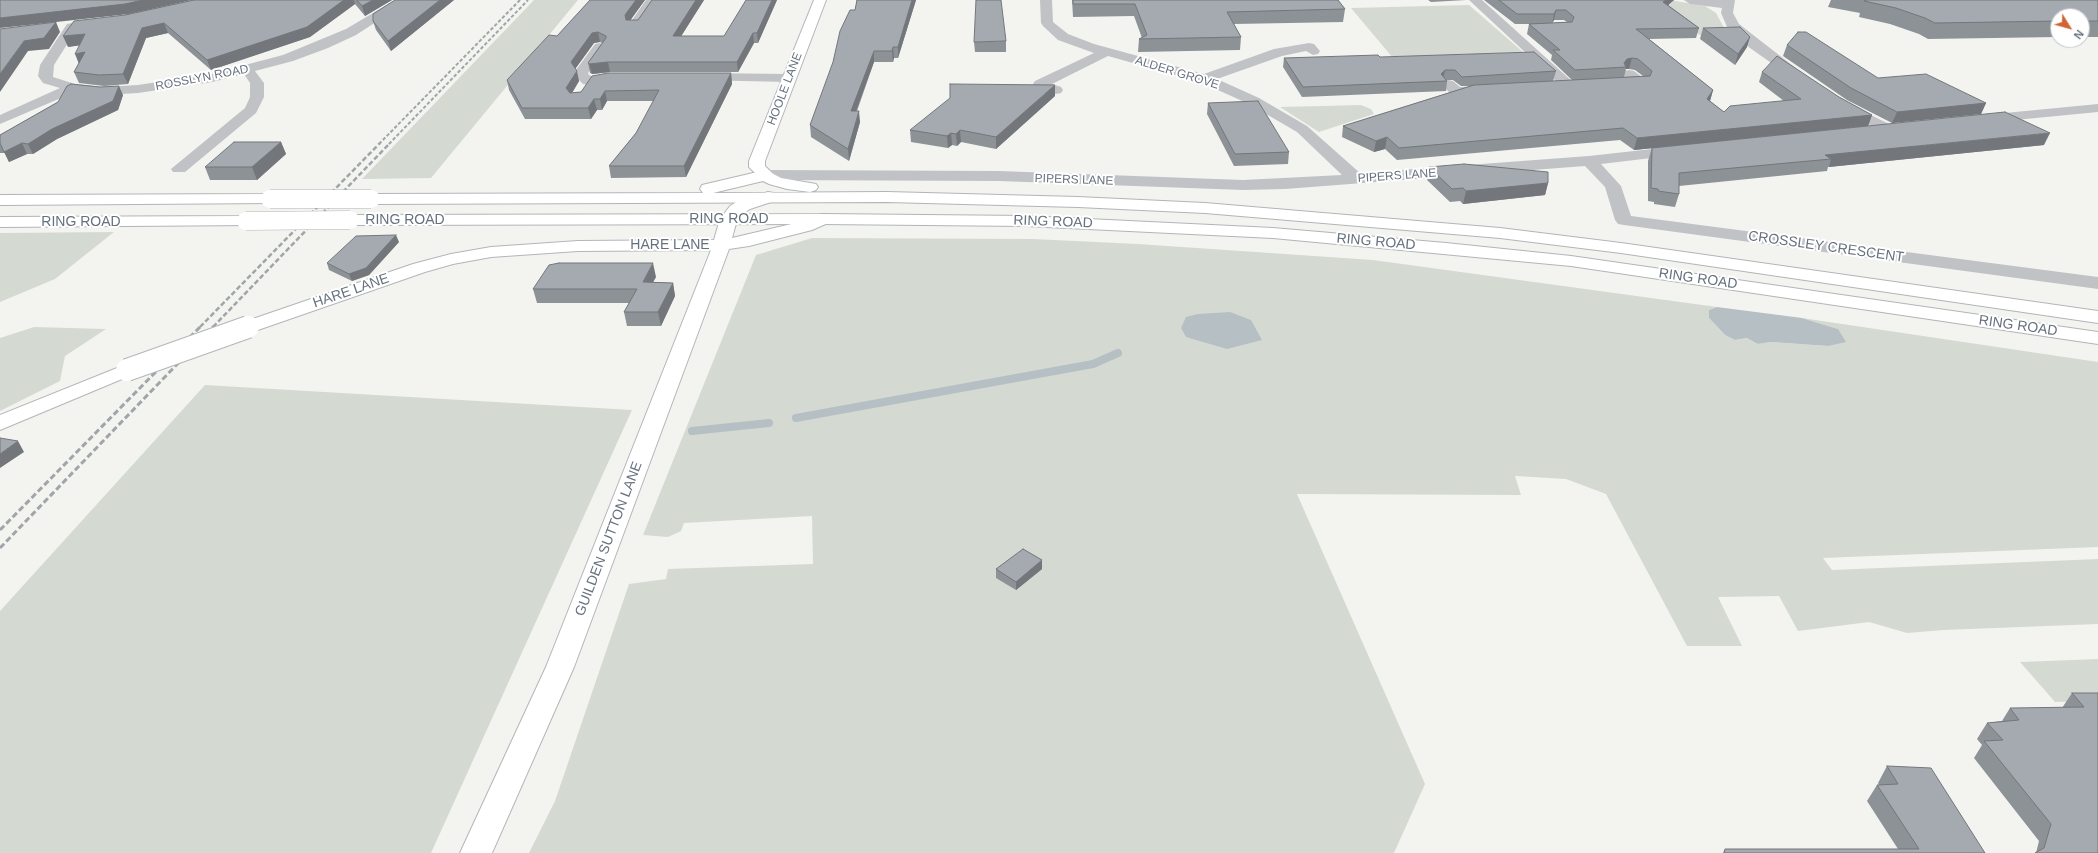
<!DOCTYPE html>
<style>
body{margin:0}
#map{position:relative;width:2098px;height:853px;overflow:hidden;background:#f3f4f0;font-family:Helvetica,sans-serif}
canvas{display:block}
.north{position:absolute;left:2050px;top:8px;width:40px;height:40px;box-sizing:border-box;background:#fff;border:1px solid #c2c6cb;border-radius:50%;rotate:127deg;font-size:11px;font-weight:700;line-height:16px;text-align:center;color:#66717e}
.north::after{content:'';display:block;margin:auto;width:14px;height:18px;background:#d06534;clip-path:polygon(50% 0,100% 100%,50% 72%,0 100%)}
</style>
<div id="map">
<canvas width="2098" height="853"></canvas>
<div class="north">N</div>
</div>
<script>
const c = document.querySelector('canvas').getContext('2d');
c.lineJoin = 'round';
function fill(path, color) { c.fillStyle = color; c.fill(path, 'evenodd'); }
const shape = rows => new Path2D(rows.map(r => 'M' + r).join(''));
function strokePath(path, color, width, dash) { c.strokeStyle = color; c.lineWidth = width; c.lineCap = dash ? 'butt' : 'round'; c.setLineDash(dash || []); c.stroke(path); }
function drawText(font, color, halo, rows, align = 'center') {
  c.font = font + ' Helvetica,sans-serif'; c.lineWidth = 4; c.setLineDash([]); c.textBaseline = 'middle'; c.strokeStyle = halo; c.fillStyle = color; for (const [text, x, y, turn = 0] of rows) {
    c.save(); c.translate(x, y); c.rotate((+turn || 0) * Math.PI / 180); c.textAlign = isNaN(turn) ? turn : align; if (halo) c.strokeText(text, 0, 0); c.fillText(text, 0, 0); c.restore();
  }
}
const green = shape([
 [534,0,578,0,431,178,362,179],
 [1657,0,1670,0,1705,6,1716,13,1729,37,1701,36],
 [1469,5,1523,52,1393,58,1351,8],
 [1361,105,1371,109,1374,114,1319,132,1280,107],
 [114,232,55,279,0,302,0,233],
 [812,238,1033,239,1138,244,1373,260,1717,307,1709,310,1709,318,1725,335,1735,340,1748,338,1758,344,1771,342,1828,346,1838,329,1802,318,2098,362,2098,547,1823,558,1832,570,2098,559,2098,624,1944,630,1907,633,1869,622,1798,631,1779,596,1718,597,1742,646,1687,646,1606,494,1566,479,1515,476,1521,495,1297,494,1425,784,1394,853,529,853,555,801,629,584,666,579,668,569,813,564,812,516,684,523,681,531,668,537,643,535,756,255],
 [34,327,106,329,65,356,60,381,0,411,0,338],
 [205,385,632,410,431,853,0,853,0,611],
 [2098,659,2098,701,2055,702,2020,662]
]);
const water = shape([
 [1717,307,1802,318,1838,329,1846,342,1828,346,1771,342,1758,344,1747,338,1735,340,1725,335,1709,318,1709,310],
 [1230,312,1251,320,1262,340,1227,349,1186,337,1181,328,1186,317,1198,314]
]);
const stream = shape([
 [796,418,1093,364,1118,353],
 [692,431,769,423]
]);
const street = shape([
 [395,0,410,0,356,35,328,48,293,61,255,71,264,83,264,97,256,113,185,172,173,172,171,169,245,108,250,97,250,83,244,74,212,82,138,93,104,95,75,92,0,124,0,115,60,88,43,83,38,76,40,65,67,24,72,23,78,27,54,65,53,77,75,84,104,87,138,85,211,74,283,55,346,29,395,0],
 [646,0,658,0,639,29,629,29,628,26,646,0],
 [1040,0,1052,0,1053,22,1068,34,1094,44,1204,74,1274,49,1309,43,1314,44,1320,51,1318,54,1313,55,1306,51,1282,56,1217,79,1259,98,1307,126,1360,173,1589,156,1679,146,1685,148,1687,151,1685,154,1601,164,1621,186,1631,216,2098,277,2098,289,1624,225,1618,224,1615,220,1605,187,1585,166,1285,189,1243,190,999,181,766,180,760,178,758,175,760,172,766,170,999,171,1243,180,1342,175,1297,132,1249,104,1200,82,1108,56,1052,84,1061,87,1063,90,1061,93,1056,94,1035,87,1033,84,1035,81,1094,53,1058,40,1043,26,1041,23,1040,0],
 [1469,0,1482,0,1574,83,1576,86,1574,89,1541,90,1539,87,1541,84,1557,82,1469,0],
 [1684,0,1735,0,1733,13,1739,24,1806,76,1804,79,1794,79,1750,48,1728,29,1721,13,1722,8,1690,4,1684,0],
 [600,43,607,47,588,73,589,75,591,76,618,74,623,75,625,78,623,81,588,85,583,84,576,77,574,73,576,70,595,44,600,43],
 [1629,70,1634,71,1646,80,1648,83,1646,86,1615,86,1613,83,1615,80,1626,79,1622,74,1624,71,1629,70],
 [701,73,789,74,794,75,796,78,794,81,789,82,696,80,694,77,696,74,701,73],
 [1448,80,1453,81,1460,87,1484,86,1489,87,1491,90,1489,93,1484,94,1457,96,1452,95,1441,84,1443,81,1448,80],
 [1845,102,1893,126,1896,129,1893,132,1883,132,1840,109,1838,106,1840,103,1845,102],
 [2098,104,2098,112,1984,123,1979,122,1977,119,1979,116,1984,115,2098,104]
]);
const secondary = shape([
 [814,0,826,0,765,161,765,166,774,175,772,178,766,180,760,178,749,167,749,161,814,0],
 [768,192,774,193,776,197,774,201,750,209,742,214,737,220,732,238,800,222,822,214,828,215,831,219,828,223,812,230,749,246,729,249,574,667,492,853,460,853,546,667,711,250,578,251,491,257,453,264,425,272,255,331,248,333,241,331,238,327,241,323,413,264,451,254,491,247,578,241,714,240,720,219,730,206,738,201,768,192],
 [127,364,134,366,137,370,134,374,0,430,0,415,127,364]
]);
const highway = shape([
 [766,170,781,178,816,184,818,187,816,190,810,192,787,189,769,184,763,181,713,193,887,192,1078,197,1205,203,1500,228,1621,243,2098,311,2098,323,1621,253,1500,238,1205,213,1078,207,887,202,371,204,365,203,363,199,365,195,371,194,703,193,700,189,702,185,766,170],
 [270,194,276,195,278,199,276,203,0,205,0,195,270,194],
 [822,214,1026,216,1273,228,1446,243,1571,256,2098,332,2098,344,1571,266,1273,238,1026,226,822,224,350,225,344,224,341,220,344,216,350,215,822,214],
 [246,216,252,217,255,221,252,225,0,227,0,217,246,216]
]);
const railFar2 = shape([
 [379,144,520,0],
 [389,144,528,0]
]);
const railFar1 = shape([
 [200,327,380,143],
 [213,327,390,143]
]);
const rail = shape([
 [0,530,201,326],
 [0,548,214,326]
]);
const secondaryBridge = shape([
 [127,370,248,327]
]);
const highwayBridge = shape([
 [270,199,371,199],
 [246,221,350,220]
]);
const wall = shape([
 [194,0,392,0,365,16,355,4,310,37,211,70,168,33,146,38,128,84,104,86,79,83,74,72,79,63,79,45,68,47,125,15],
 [395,0,454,0,391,51,376,30,373,21],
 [590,0,645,0,630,20,638,20,652,0,704,0,681,36,724,36,777,0,758,43,754,43,738,72,610,72,592,74,590,73,588,63,602,43,600,42,594,43,575,69,579,81,572,93,581,92,731,73,732,84,686,177,611,178,609,166,636,133,654,101,607,101,602,110,597,110,591,119,525,119,509,90,507,80,557,36],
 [857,0,916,0,898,58,894,58,893,62,874,62,857,111,860,122,849,161,811,137,810,125,855,10],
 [1072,0,1338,0,1345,9,1343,22,1234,24,1241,37,1240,50,1138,52,1139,39,1142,38,1134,16,1073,17],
 [1428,0,1466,0,1431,2],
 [1484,0,1674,0,1668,5,1699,28,1696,38,1649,39,1713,90,1710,101,1724,112,1784,101,1759,82,1762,72,1839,97,1872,115,1868,126,1634,150,1620,140,1397,160,1385,149,1374,152,1342,137,1343,126,1470,86,1461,86,1453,80,1446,80,1447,81,1446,91,1302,97,1283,67,1284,58,1380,57,1556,71,1553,81,1572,80,1551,60,1552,55,1527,34,1529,24,1530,24,1515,24],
 [1554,20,1564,20,1567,22,1552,23],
 [1626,69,1629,69,1635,70,1643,76,1624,77],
 [1831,0,2098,0,2098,37,2082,37,2082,16,2058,16,2058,37,1928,39,1919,34,1890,24,1859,17,1860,13,1828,7],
 [1703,28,1747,47,1735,65,1700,39],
 [1006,41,1006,52,975,52,974,42],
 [1787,45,1878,78,1986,103,1981,114,1892,123,1847,100,1783,56],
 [123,95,118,110,57,139,33,154,27,154,9,162,5,153,0,153,0,135,58,102],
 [1055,96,996,149,961,142,957,146,952,145,948,148,911,142,910,130],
 [1208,103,1289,152,1288,164,1234,166,1207,114],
 [281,142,286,154,257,180,210,180,205,167],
 [2044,145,1828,167,1827,171,1679,186,1679,194,1675,207,1654,204,1654,202,1648,201,1648,161,1652,148],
 [1429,167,1548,183,1545,195,1463,204,1460,201,1450,202,1427,180],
 [399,242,369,275,352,281,329,270,327,263],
 [656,277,653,282,673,283,675,296,661,326,627,326,624,312,629,303,537,303,533,289],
 [1042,560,1042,569,1016,590,996,578,996,569],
 [2072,693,2098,693,2098,853,2036,853,2039,841,1974,758,1982,745,1977,739,1987,723,2002,721,2010,708,2062,708],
 [1887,766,1985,853,1723,853,1725,849,1898,849,1867,801,1877,785,1879,785,1878,783]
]);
const shadedWall = shape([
 [143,0,192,0,129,14,56,22,60,32,49,49,28,51,0,92,0,74,24,41,56,22,0,28,0,18],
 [344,0,354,0,355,4,310,37,211,70,207,60],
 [373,0,392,0,365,16,362,6],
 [440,0,454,0,391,51,388,41],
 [636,0,645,0,627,25,625,15],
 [696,0,704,0,675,46,673,36],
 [772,0,777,0,758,43,757,33],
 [912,0,916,0,898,58,898,47],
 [1666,0,1674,0,1660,12,1663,2],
 [1556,10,1554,20,1552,24,1554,14],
 [164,23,168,33,146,38,128,84,123,74,142,28],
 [598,32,600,42,594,43,573,72,571,62,592,33],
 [753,33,754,43,738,72,737,62],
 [85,34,90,44,68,47,63,36],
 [1750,37,1747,47,1735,65,1738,54],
 [893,47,894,58,893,62,892,51],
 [874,51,874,62,852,122,851,111],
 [85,52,79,64,75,54],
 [1632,58,1629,69,1626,69,1626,67,1624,63,1627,59],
 [608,62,610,72,592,74,589,64],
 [1445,70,1443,80,1441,74],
 [577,71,579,81,569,98,566,88],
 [731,73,732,84,686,177,684,166],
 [1055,85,1055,96,996,149,996,137],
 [119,86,123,95,118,110,57,139,33,154,28,144],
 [1713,90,1710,101,1707,99],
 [605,91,607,101,602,110,600,99],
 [594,99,597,110,591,119,588,108],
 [1986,103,1981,114,1892,123,1897,112],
 [859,111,860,122,849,161,848,149],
 [1872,115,1868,126,1634,150,1637,138],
 [960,130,961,142,957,146,956,134],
 [951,133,952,145,948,148,947,136],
 [2050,133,2044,145,1829,167,1831,159,1825,155],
 [1387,137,1385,149,1374,152,1376,141],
 [281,142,286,154,257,180,252,167],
 [22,143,27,154,9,162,4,152],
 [1548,183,1545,195,1463,204,1466,191],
 [396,235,399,242,369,275,352,281,349,274],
 [653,263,656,277,645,296,643,282],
 [673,283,675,296,661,326,658,312],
 [18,441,24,452,0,468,0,454],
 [1042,560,1042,569,1016,590,1016,582]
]);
const building = shape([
 [0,0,143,0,125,4,0,18,0,0],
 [194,0,344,0,307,27,207,60,164,23,142,28,123,74,99,75,74,72,85,52,75,54,85,34,63,36,74,21,125,15,194,0],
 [357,0,373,0,362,6,357,0],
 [395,0,440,0,388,41,373,21,373,14,395,0],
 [590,0,636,0,625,15,626,20,638,20,652,0,696,0,673,36,724,36,746,0,772,0,757,33,753,33,737,62,608,62,589,64,588,63,606,38,606,36,598,32,592,33,571,62,577,71,566,88,570,93,581,92,592,76,608,73,731,73,684,166,609,166,636,133,659,90,605,91,600,99,594,99,588,108,522,108,507,80,549,35,557,36,590,0],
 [857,0,912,0,898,47,893,47,892,51,874,51,851,111,859,111,848,149,810,125,833,62,840,31,850,10,855,10,857,0],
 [976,0,1001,0,1006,41,974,42,976,0],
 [1073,0,1338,0,1345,9,1227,12,1241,37,1139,39,1147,35,1135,4,1073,4,1073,0],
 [1499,0,1666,0,1663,2,1699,28,1636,29,1713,90,1707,99,1724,112,1730,106,1801,99,1762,72,1777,56,1839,97,1872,115,1637,138,1623,128,1399,148,1387,137,1376,141,1343,126,1474,85,1650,76,1652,71,1638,59,1632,58,1627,59,1624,63,1626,67,1575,70,1553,50,1560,50,1529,24,1572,22,1574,17,1566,10,1556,10,1554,14,1517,14,1499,0],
 [1866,0,2098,0,2098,21,2082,21,2082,16,2058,16,2058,21,1935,23,1925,18,1896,8,1864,1,1866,0],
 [56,22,44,38,24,41,0,74,0,29,56,22],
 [1740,27,1750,37,1738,54,1703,28,1740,27],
 [1798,32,1806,32,1878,78,1926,74,1986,103,1897,112,1851,88,1787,45,1798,32],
 [1534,52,1556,71,1462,77,1455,70,1445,70,1441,74,1447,81,1303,87,1284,58,1378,55,1380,57,1534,52],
 [71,84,100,87,119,86,113,101,52,129,28,144,22,143,4,152,0,143,0,135,58,102,67,86,71,84],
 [950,84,1055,85,996,137,960,130,956,134,951,133,947,136,910,130,950,98,950,84],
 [1258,101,1289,152,1235,154,1208,103,1258,101],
 [2005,112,2050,133,1825,155,1831,159,1679,173,1679,194,1658,191,1658,189,1651,188,1652,148,2005,112],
 [234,142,281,142,252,167,205,167,234,142],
 [1464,164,1548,172,1548,183,1466,191,1463,188,1452,189,1429,167,1464,164],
 [396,235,366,268,349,274,327,263,356,236,396,235],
 [559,263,653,263,643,282,673,283,658,312,624,312,637,289,533,289,549,265,559,263],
 [0,438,18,441,0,454,0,438],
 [1023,549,1042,560,1016,582,996,569,1023,549],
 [2072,693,2098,693,2098,853,2035,853,2044,848,2051,824,1984,741,2003,740,1987,723,2019,720,2010,708,2084,707,2072,693],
 [1887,766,1931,768,1985,853,1724,853,1725,849,1919,849,1877,785,1898,784,1887,766]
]);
const farStreetnames = [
 ["ALDER GROVE",1177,73,17],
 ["ROSSLYN ROAD",202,78,-11],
 ["HOOLE LANE",785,89,-69],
 ["PIPERS LANE",1397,176,-4],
 ["PIPERS LANE",1074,180,2]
];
const streetNames = [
 ["RING ROAD",729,219],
 ["RING ROAD",405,220],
 ["RING ROAD",81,222],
 ["RING ROAD",1053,222,2],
 ["RING ROAD",1376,242,5],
 ["HARE LANE",670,245],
 ["CROSSLEY CRESCENT",1826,247,8],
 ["RING ROAD",1698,279,8],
 ["HARE LANE",351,291,-19],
 ["RING ROAD",2018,326,8],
 ["GUILDEN SUTTON LANE",609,539,-69]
];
fill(green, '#d4dad2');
fill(water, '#b6bfc4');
strokePath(stream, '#b6bfc4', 8);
strokePath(secondary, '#b2b6ba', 2);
strokePath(highway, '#b2b5b8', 2);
fill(street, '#c0c2c5');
fill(secondary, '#fff');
fill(highway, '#fff');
strokePath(railFar2, '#a1a5aa', 2, [3.5, 2]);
strokePath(railFar1, '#a1a5aa', 2.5, [5, 2.5]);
strokePath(rail, '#a1a5aa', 3, [6, 3]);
strokePath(secondaryBridge, '#b2b6ba', 24, []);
strokePath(highwayBridge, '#b2b5b8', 19, []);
strokePath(secondaryBridge, '#fff', 22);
strokePath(highwayBridge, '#fff', 18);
fill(wall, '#8d9297');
fill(shadedWall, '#73777b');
fill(building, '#a4aab0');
strokePath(building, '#73777b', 1);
drawText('12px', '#66717e', '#fff', farStreetnames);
drawText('14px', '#66717e', '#fff', streetNames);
</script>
